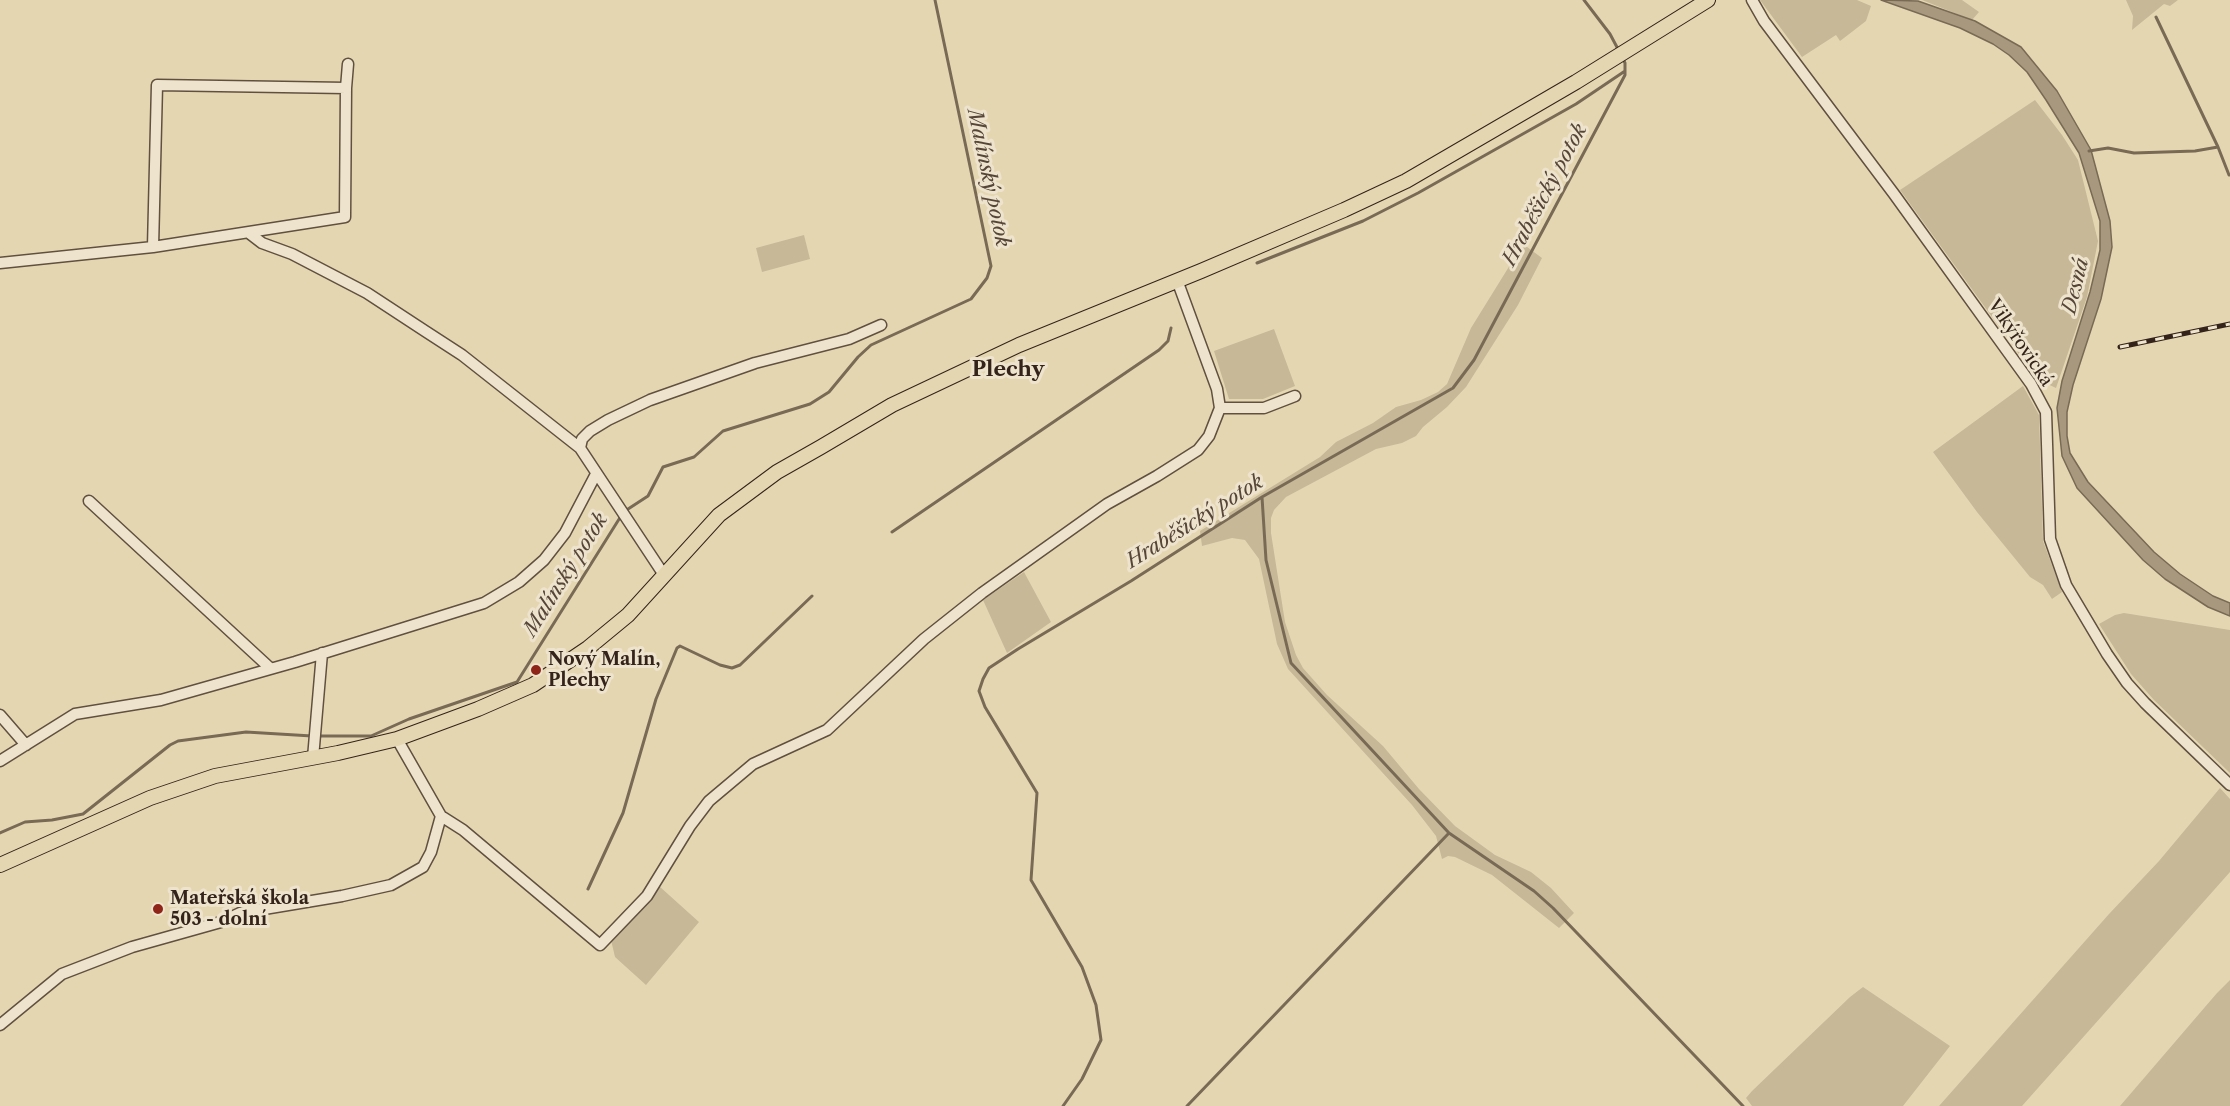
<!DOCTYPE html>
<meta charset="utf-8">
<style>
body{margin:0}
canvas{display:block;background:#e5d6b2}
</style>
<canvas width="2230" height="1106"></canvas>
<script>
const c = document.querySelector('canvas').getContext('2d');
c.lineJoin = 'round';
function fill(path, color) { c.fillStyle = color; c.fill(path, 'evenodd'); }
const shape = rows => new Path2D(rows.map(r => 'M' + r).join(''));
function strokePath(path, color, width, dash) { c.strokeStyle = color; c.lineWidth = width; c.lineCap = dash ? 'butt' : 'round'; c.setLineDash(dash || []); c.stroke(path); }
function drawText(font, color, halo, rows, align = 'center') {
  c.font = font + ' "Libre Caslon Text",serif'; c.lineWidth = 6; c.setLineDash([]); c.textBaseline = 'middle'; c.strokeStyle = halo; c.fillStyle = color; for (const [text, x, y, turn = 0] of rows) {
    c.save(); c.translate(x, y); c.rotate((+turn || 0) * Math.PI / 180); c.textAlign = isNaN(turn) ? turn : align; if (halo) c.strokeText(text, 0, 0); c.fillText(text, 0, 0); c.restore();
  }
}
const green = shape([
 [1760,0,1857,0,1871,6,1866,21,1844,38,1840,41,1836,35,1802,57],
 [1922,0,1962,0,1979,12,1972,20],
 [2126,0,2178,0,2170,6,2164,4,2132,30,2133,16],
 [2035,100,2062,135,2078,160,2098,241,2087,297,2056,388,2037,379,1900,190],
 [804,235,810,259,762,272,756,248],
 [1523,244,1542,258,1518,305,1466,387,1447,407,1423,427,1416,436,1402,443,1376,449,1286,497,1274,510,1271,518,1271,533,1285,622,1296,655,1303,668,1327,695,1383,746,1419,789,1455,826,1495,855,1531,872,1551,888,1574,913,1559,928,1492,875,1455,857,1448,856,1442,859,1436,836,1412,805,1288,669,1277,644,1259,559,1245,540,1232,538,1202,546,1200,531,1320,457,1336,442,1373,423,1396,407,1421,400,1438,392,1447,384,1471,328],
 [1274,329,1295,386,1263,399,1229,399,1214,351],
 [2023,386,2039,415,2043,541,2062,592,2052,599,2043,585,2030,577,1977,512,1933,452],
 [1024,572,1051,622,1007,653,983,600],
 [2124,613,2230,630,2230,773,2154,700,2131,674,2099,624,2115,615],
 [2220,788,2230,799,2230,872,2022,1106,1939,1106,2109,914,2159,861],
 [659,886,699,922,646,985,615,957,611,940],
 [2230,980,2230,1106,2120,1106,2217,993],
 [1863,987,1950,1046,1903,1106,1752,1106,1746,1098,1752,1091,1850,997]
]);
const water = shape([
 [1881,0,1918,1,1975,21,2021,47,2057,91,2091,150,2110,221,2112,247,2101,299,2073,385,2067,412,2067,436,2070,453,2088,482,2154,552,2180,574,2213,596,2230,603,2230,616,2208,607,2165,579,2143,560,2077,488,2062,456,2057,408,2062,381,2090,292,2100,250,2100,221,2079,153,2046,100,2027,72,2009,55,1993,44,1960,28,1881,0]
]);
const stream = shape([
 [1584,0,1610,34,1619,51],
 [2156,17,2218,147,2229,175],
 [2089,151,2108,148,2134,153,2195,151,2218,147],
 [1257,263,1363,221,1418,193,1576,104,1625,71],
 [1262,497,1266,560,1291,663,1449,833,1534,891,1553,908,1743,1106],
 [625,511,648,496,663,467,694,457,723,431,810,404,829,392,858,357,871,345,971,299,987,278,991,266,935,0],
 [892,532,1159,350,1168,341,1171,328],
 [318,736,371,736,409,719,517,682,621,516],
 [0,833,25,822,52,820,83,814,170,745,178,741,246,732,312,736],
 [588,889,623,813,656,699,677,648,680,646,720,665,732,668,740,665,812,596],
 [1063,1106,1082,1079,1101,1040,1096,1005,1082,967,1031,880,1037,793,985,707,979,691,983,679,989,668,1018,649,1131,581,1262,497,1453,388,1474,360,1625,75,1625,63,1622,57],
 [1187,1106,1449,833]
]);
const minor = shape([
 [1752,0,1764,21,1894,194,2031,384,2046,412,2050,539,2066,585,2107,654,2127,683,2145,703,2230,785],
 [249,233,262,243,292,254,367,293,425,331,462,355,580,448,664,575],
 [153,247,157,85,346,88],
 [0,263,153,247,345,217,346,88,348,64],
 [1220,408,1264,408,1295,396],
 [580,448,582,439,590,431,608,420,650,400,755,363,849,339,881,325],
 [89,501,270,668],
 [0,715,26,745],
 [397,739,441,816,463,830,600,945,647,896,690,826,709,801,753,764,827,730,924,639,982,593,1107,504,1157,476,1198,450,1209,436,1220,408,1217,389,1177,280],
 [313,758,322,653],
 [0,761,75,714,161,700,295,662,484,603,519,582,544,560,565,533,596,474],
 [0,1025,62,974,132,947,221,922,240,913,342,896,391,885,423,867,431,852,441,816]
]);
const major = shape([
 [0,865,150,798,215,776,338,753,397,739,478,709,533,685,588,648,628,615,719,515,777,472,821,447,892,405,1019,345,1201,271,1344,210,1406,181,1576,82,1708,0]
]);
const rail = shape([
 [2120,347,2230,324]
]);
const markers = [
 [536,670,6,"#8f2418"],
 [158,909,6,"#8f2418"]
];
const streetNames = [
 ["Vikýřovická",2020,343,56]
];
const poiNames = [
 ["Nový Malín,",548,660],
 ["Plechy",548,681],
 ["Mateřská škola",170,899],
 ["503 - dolní",170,920]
];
const waterNames = [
 ["Malínský potok",988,178,78],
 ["Hraběšický potok",1545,195,-62],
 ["Desná",2076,286,-76],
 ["Hraběšický potok",1195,522,-32],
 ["Malínský potok",566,575,-58]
];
const quarterNames = [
 ["Plechy",1008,370]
];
fill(green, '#c7b898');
fill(water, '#a8997e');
strokePath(water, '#796a56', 1.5);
strokePath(stream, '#796a56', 3);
strokePath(minor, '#605040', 13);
strokePath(major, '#33231a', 16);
strokePath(minor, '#eee4cd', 10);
strokePath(major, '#e5d6b2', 14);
strokePath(rail, '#33231a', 5);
strokePath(rail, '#eee4cd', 3, [9]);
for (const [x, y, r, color] of markers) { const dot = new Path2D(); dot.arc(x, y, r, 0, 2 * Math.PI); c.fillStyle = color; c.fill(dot); strokePath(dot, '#eee4cd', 2); }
drawText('18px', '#33231a', '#eee4cd', streetNames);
drawText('bold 18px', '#33231a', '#eee4cd', poiNames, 'left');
drawText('italic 20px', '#564638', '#eee4cd', waterNames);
drawText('bold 21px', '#33231a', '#eee4cd', quarterNames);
</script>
